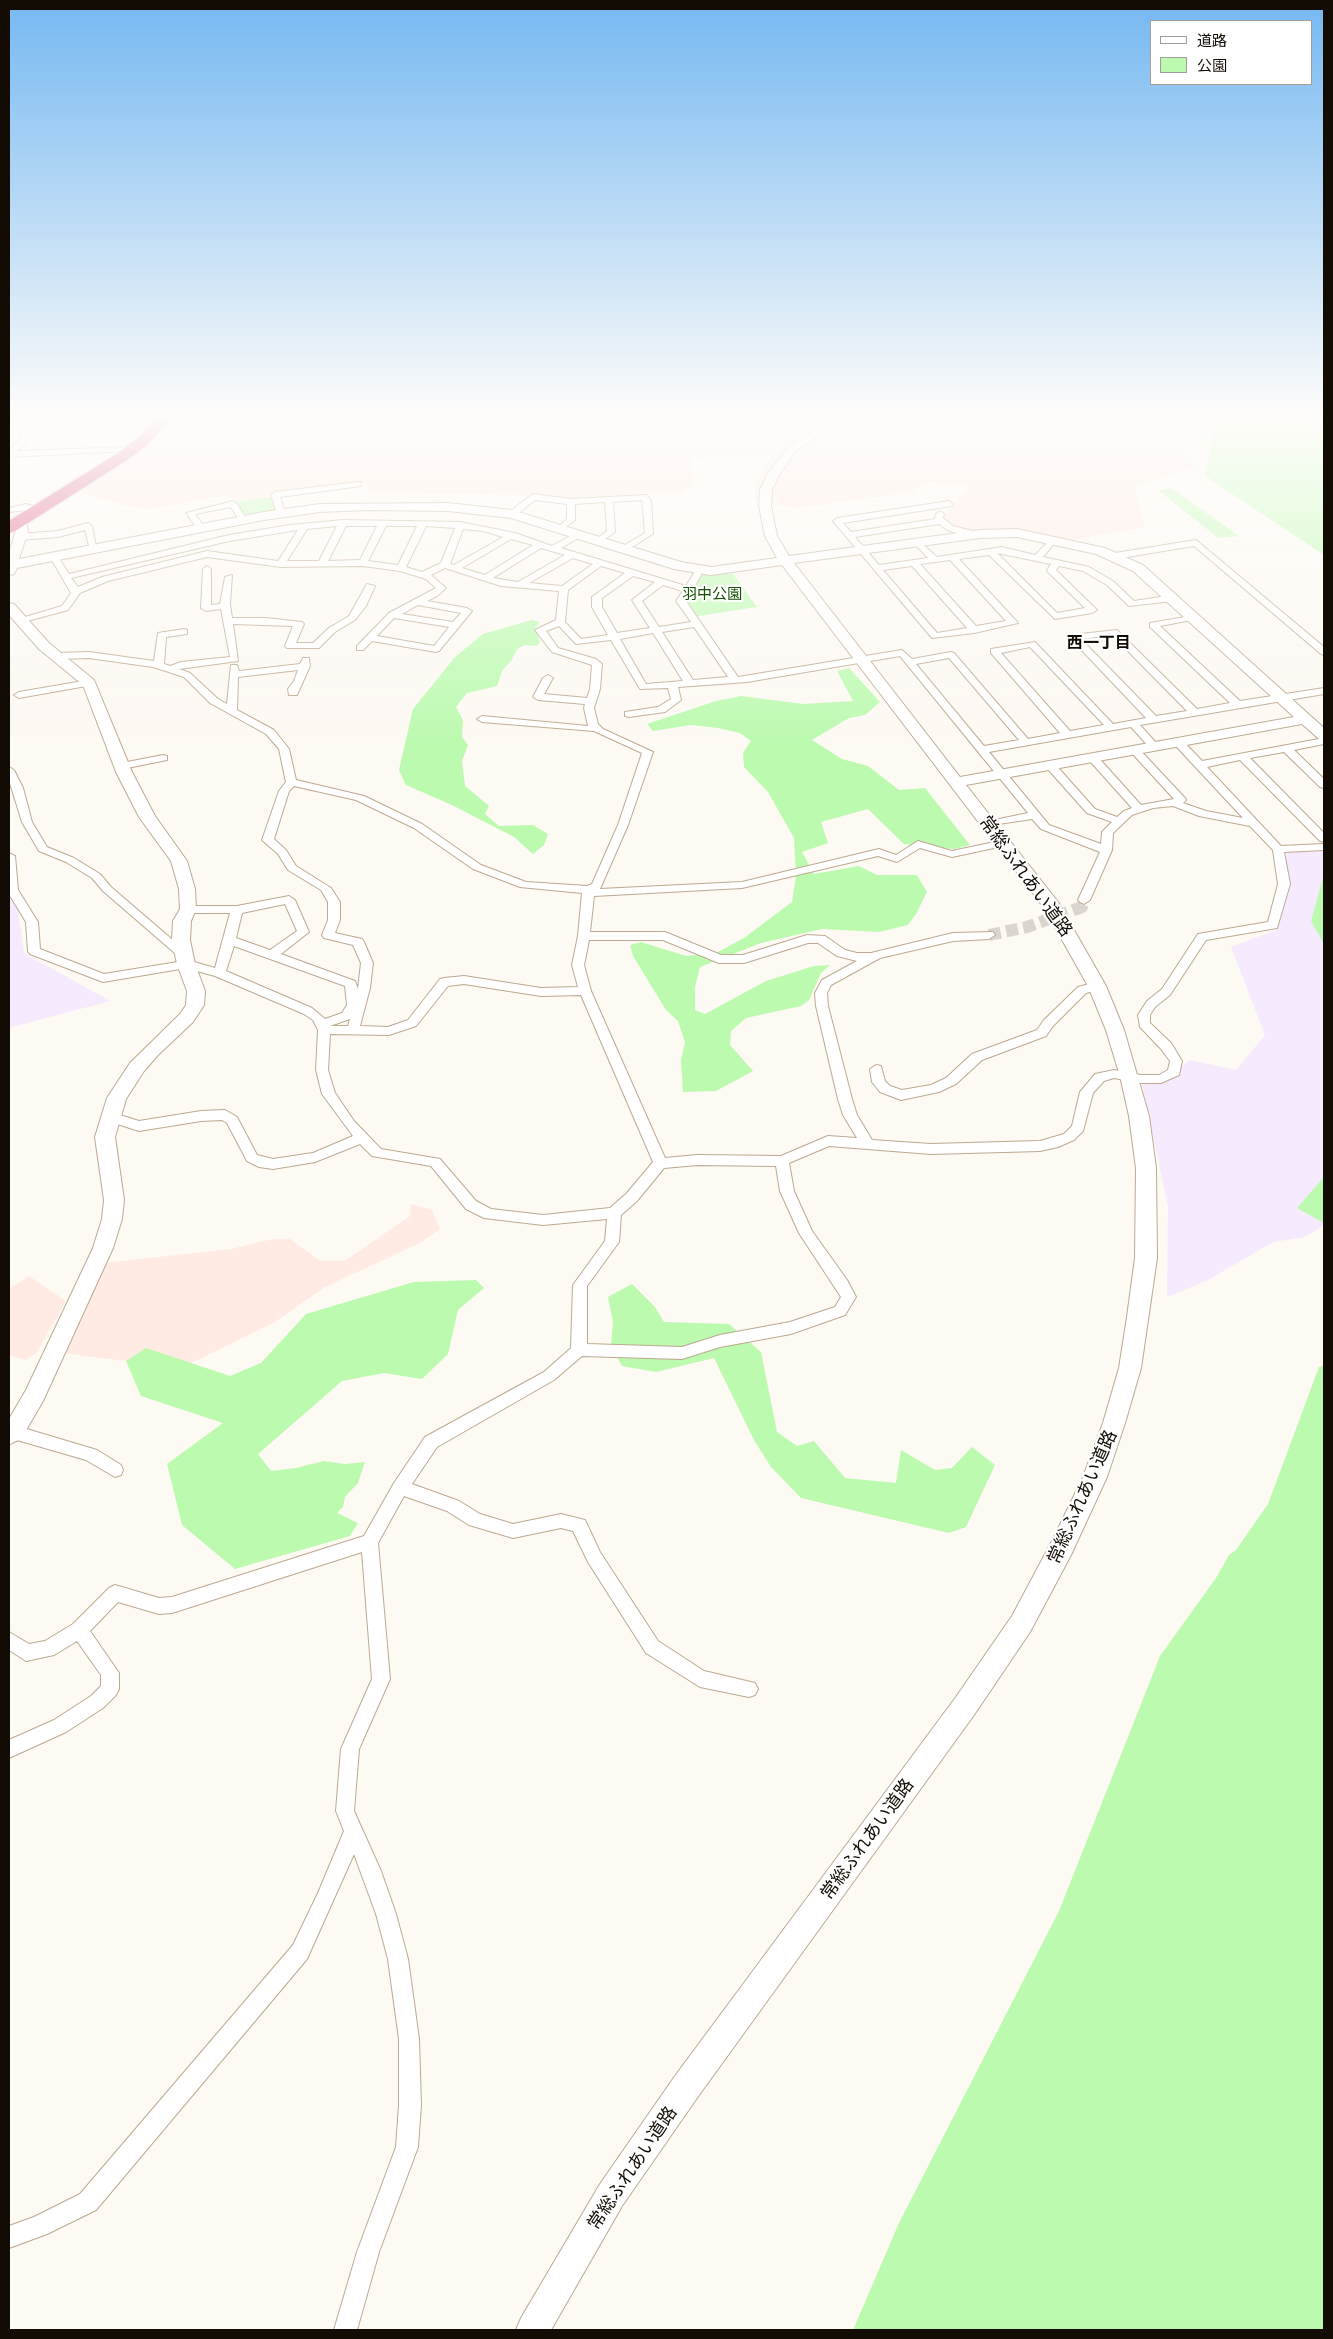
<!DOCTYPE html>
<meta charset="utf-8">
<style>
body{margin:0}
#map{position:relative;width:1333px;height:2339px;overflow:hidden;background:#fdf9f3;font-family:Barlow,"Noto Sans JP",sans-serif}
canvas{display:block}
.frame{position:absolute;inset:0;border:10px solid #130c04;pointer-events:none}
.legend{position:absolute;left:1150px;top:20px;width:162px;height:65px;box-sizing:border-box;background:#fff;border:1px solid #a19e9b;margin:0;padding:6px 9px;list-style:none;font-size:15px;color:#130c04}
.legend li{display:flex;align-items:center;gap:10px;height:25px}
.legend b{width:25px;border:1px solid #a19e9b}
</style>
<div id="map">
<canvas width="1333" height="2339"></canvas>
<div class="frame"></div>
<ul class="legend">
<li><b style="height:6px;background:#fff"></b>道路</li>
<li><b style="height:14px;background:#bcfab0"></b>公園</li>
</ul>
</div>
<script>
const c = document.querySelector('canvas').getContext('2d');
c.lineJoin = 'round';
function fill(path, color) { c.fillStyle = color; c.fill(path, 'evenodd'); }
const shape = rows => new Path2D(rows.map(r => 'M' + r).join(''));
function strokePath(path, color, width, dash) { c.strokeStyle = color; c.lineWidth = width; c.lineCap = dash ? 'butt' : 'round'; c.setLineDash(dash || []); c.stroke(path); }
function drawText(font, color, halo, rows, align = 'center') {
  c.font = font + ' Barlow,"Noto Sans JP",sans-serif'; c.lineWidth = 4.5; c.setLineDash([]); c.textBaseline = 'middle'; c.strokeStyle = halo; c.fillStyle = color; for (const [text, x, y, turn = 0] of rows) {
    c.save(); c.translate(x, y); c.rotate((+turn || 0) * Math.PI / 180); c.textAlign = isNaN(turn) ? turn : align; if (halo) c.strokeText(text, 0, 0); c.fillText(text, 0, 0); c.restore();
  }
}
const industrial = shape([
 [176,416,1185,416,1194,467,1134,486,1145,527,1067,541,975,532,948,524,943,515,954,506,957,498,971,488,967,484,925,483,911,492,797,508,753,501,757,479,771,456,691,458,694,485,680,491,619,497,556,500,534,495,370,493,366,483,316,487,274,497,239,501,226,495,146,510,96,498,77,490,137,454],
 [411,1204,432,1210,440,1229,420,1243,323,1288,275,1322,181,1368,62,1353,95,1264,231,1249,273,1239,290,1239,320,1261,345,1261,410,1216],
 [29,1276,66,1301,37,1352,26,1360,9,1355,9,1289]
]);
const education = shape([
 [1324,851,1324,1225,1305,1237,1273,1242,1208,1280,1167,1297,1168,1207,1141,1079,1174,1072,1190,1060,1236,1070,1265,1035,1231,947,1276,930,1290,885,1283,856,1289,852],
 [9,853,24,953,110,1001,9,1028]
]);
const green = shape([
 [1216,416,1324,416,1324,555,1205,476],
 [1169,488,1176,491,1239,536,1218,538,1159,491],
 [272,497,276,511,244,516,234,502],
 [701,574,733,574,757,607,698,616,688,602,690,594],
 [532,620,540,622,535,628,540,642,537,646,525,645,517,649,511,661,502,671,497,686,467,693,456,707,463,720,462,737,468,745,462,761,465,786,489,806,485,814,499,826,533,825,548,834,544,845,533,854,514,837,452,805,406,785,399,770,413,709,455,657,483,634],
 [849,668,880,702,865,715,849,718,812,740,842,759,868,766,899,790,925,788,970,845,954,849,904,844,868,809,821,822,828,843,802,852,814,874,859,866,877,875,917,875,927,892,916,914,908,925,879,932,822,929,761,943,700,967,695,987,695,1010,705,1014,766,981,814,966,830,965,821,973,809,1000,801,1006,746,1018,731,1031,730,1045,753,1071,716,1091,683,1092,681,1060,685,1042,678,1021,666,1010,633,956,630,945,641,942,686,956,716,953,744,938,792,902,796,876,794,838,768,792,744,767,743,753,751,741,740,733,718,728,691,725,653,731,647,724,716,701,741,696,803,704,853,701,837,671],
 [1324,874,1324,944,1311,921],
 [1324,1177,1324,1223,1297,1208],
 [476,1280,484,1288,458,1310,448,1354,422,1379,384,1373,342,1381,258,1454,271,1471,296,1468,324,1461,345,1464,365,1462,358,1483,345,1497,343,1507,337,1513,358,1523,350,1536,235,1569,182,1525,167,1464,223,1423,141,1396,126,1361,146,1348,230,1376,261,1363,306,1314,414,1282],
 [632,1284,655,1307,664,1322,729,1324,761,1352,777,1432,797,1446,814,1441,845,1478,896,1483,901,1450,935,1470,952,1468,972,1447,995,1465,966,1527,949,1533,801,1498,771,1467,754,1440,714,1358,656,1372,622,1366,611,1346,613,1322,608,1297],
 [1324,1365,1324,2330,853,2330,899,2223,1059,1911,1160,1656,1216,1578,1229,1555,1236,1550,1268,1504,1319,1367]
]);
const streetTunnel = shape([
 [989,935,1027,927,1082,907,1084,900]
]);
const street = shape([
 [41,416,50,416,17,451,126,447,130,449,126,451,9,457,9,450,23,435,9,436,9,432,28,430,41,416],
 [358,482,361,482,361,486,280,497,285,513,281,516,277,513,271,495,275,492,358,482],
 [533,494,571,499,647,495,651,501,653,534,627,550,620,548,645,533,642,500,613,502,615,532,599,543,595,540,607,531,605,502,575,504,575,520,561,531,557,528,567,519,567,504,535,500,515,516,509,516,509,512,533,494],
 [233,501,237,504,247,520,246,522,240,522,231,507,195,514,205,528,201,531,198,530,186,513,233,501],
 [949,501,953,504,952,506,843,523,851,532,935,519,936,514,940,511,944,514,943,518,953,526,984,534,980,537,967,536,947,530,939,524,855,537,879,565,928,558,914,543,918,540,937,557,1002,547,1035,555,1052,538,1056,541,1043,557,1089,567,1113,581,1134,601,1173,595,1178,598,1173,601,1129,606,1107,585,1083,571,1059,566,1056,570,1097,610,1092,613,1055,619,989,555,959,559,1018,623,974,633,932,638,833,521,837,518,949,501],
 [997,553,1051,564,1047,570,1048,572,1085,608,1057,613,997,553],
 [950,560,1006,621,976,626,920,564,950,560],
 [912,566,967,628,937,633,883,570,912,566],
 [26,504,42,509,38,512,26,510,9,512,9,508,26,504],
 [343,520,460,522,515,533,552,546,579,531,582,532,582,536,561,548,686,586,697,568,703,568,704,570,686,601,738,677,902,650,912,659,951,652,954,653,1028,739,1060,733,991,653,991,649,1035,642,1113,724,1146,718,1071,639,1071,635,1117,630,1197,709,1230,703,1150,627,1150,623,1197,615,1197,619,1160,626,1240,701,1324,688,1324,694,1140,725,1159,746,1154,749,1150,748,1131,727,989,752,1049,825,1101,844,1102,832,1112,822,1087,813,1046,767,1046,763,1054,763,1095,809,1117,817,1124,811,1132,808,1088,759,1088,755,1096,755,1141,805,1174,799,1129,750,1134,747,1138,748,1185,798,1186,800,1183,803,1206,811,1243,818,1174,744,1174,740,1182,740,1202,761,1324,738,1324,744,1294,750,1324,779,1324,788,1320,787,1284,752,1250,758,1324,833,1324,842,1320,841,1240,760,1207,767,1281,846,1324,844,1324,850,1284,852,1290,884,1277,928,1206,940,1170,995,1155,1007,1150,1015,1150,1023,1171,1043,1182,1061,1179,1075,1161,1083,1141,1083,1114,1078,1104,1081,1093,1093,1083,1131,1074,1140,1058,1147,1040,1151,931,1154,829,1146,789,1163,794,1191,812,1231,847,1280,856,1297,845,1315,791,1334,720,1347,682,1359,582,1356,554,1380,437,1447,412,1484,459,1501,480,1514,513,1524,561,1514,585,1520,600,1552,658,1641,704,1671,755,1683,758,1689,755,1695,749,1697,700,1687,646,1653,588,1562,573,1531,561,1528,513,1538,469,1525,447,1511,404,1496,378,1543,390,1679,359,1749,354,1811,381,1871,396,1914,408,1959,419,2039,421,2105,418,2147,379,2252,357,2330,334,2330,357,2252,396,2147,399,2105,399,2039,388,1959,376,1914,354,1854,307,1959,96,2210,47,2234,9,2248,9,2226,34,2217,80,2194,293,1945,318,1893,344,1831,336,1811,341,1749,372,1679,362,1552,172,1613,159,1614,118,1602,90,1631,119,1673,119,1689,116,1695,103,1708,66,1732,9,1758,9,1740,54,1720,91,1696,101,1686,101,1675,77,1641,54,1655,26,1661,9,1650,9,1632,29,1644,45,1641,73,1624,109,1588,115,1585,159,1598,172,1597,364,1536,394,1483,425,1437,544,1372,571,1348,573,1285,605,1241,607,1219,543,1225,484,1218,466,1209,431,1166,372,1156,360,1144,315,1162,273,1169,259,1167,247,1161,227,1123,222,1120,201,1121,139,1131,105,1120,103,1117,110,1112,139,1121,201,1111,225,1110,237,1117,257,1155,273,1159,313,1153,353,1136,322,1094,316,1070,318,1030,313,1020,304,1014,215,976,186,968,103,982,30,954,28,951,26,922,9,894,9,853,15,856,18,890,38,922,40,949,104,974,184,961,103,891,92,878,66,862,39,851,22,822,9,780,9,767,14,770,23,788,32,822,47,847,74,858,100,874,111,887,189,954,191,957,187,960,215,968,230,913,188,913,184,912,184,906,237,906,289,896,295,900,309,932,281,954,355,981,358,989,361,963,353,945,324,938,322,935,328,920,328,902,321,890,288,870,278,854,262,840,279,791,286,782,279,749,266,734,210,703,184,677,153,667,89,658,57,659,52,656,57,653,89,652,154,661,158,633,184,629,187,630,187,634,166,637,164,664,170,666,181,662,230,657,221,609,206,611,201,608,203,569,207,566,211,569,211,605,220,604,225,577,232,575,230,604,232,618,265,618,302,622,304,624,296,643,313,643,329,628,349,616,367,584,375,586,366,606,355,620,335,632,319,648,287,648,285,646,293,626,233,624,238,661,179,669,190,673,218,699,227,704,231,665,237,665,239,671,300,664,303,658,309,658,310,666,297,695,289,695,288,689,294,681,298,670,238,677,237,710,274,730,289,749,296,780,364,796,422,824,481,865,526,882,587,886,592,884,618,825,642,753,594,731,482,722,477,719,482,716,588,726,584,708,585,704,538,700,533,697,543,678,548,675,553,678,544,694,587,698,590,689,592,665,552,652,535,630,556,620,559,591,501,586,445,568,431,575,446,588,437,596,427,601,467,608,472,611,439,651,436,652,372,641,363,650,357,650,357,646,389,613,436,588,426,579,400,571,363,566,281,567,207,557,108,581,80,593,68,610,20,623,15,620,62,606,71,593,50,557,51,555,57,555,69,574,229,535,290,525,343,520],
 [337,526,319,561,287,561,307,529,337,526],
 [346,526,377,526,360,560,328,561,346,526],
 [386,526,417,526,398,565,368,561,386,526],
 [426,526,455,528,441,563,422,572,406,567,426,526],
 [463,529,483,531,503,537,454,565,450,564,463,529],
 [298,530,278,561,207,551,102,577,78,587,71,578,229,541,298,530],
 [511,539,533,545,485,575,462,568,511,539],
 [541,548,565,555,518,582,493,578,541,548],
 [573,558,593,564,562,586,529,583,573,558],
 [601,566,625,573,592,597,592,607,608,635,581,639,565,622,568,590,601,566],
 [633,576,655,582,632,600,650,628,617,633,602,607,602,598,633,576],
 [663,585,683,591,676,601,691,622,659,627,642,601,663,585],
 [418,605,461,613,453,622,402,614,418,605],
 [394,618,449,627,434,646,377,636,394,618],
 [559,626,576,644,611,640,640,689,668,688,671,699,658,707,625,712,625,716,629,717,665,712,681,700,678,687,747,682,900,656,1028,813,985,822,985,826,1032,819,1041,829,1100,852,1078,900,1080,902,1084,904,1090,900,1112,850,1113,833,1132,815,1153,808,1173,806,1199,816,1250,826,1273,850,1278,884,1268,922,1198,934,1162,989,1147,1001,1138,1015,1140,1027,1161,1049,1170,1061,1168,1070,1159,1075,1141,1075,1114,1070,1095,1074,1080,1092,1072,1126,1064,1134,1040,1141,931,1144,872,1140,857,1115,852,1099,828,1006,827,993,831,985,880,958,953,941,989,939,995,935,993,932,953,933,871,953,857,953,845,950,825,936,807,935,743,955,721,955,665,932,590,932,594,896,742,888,878,856,897,862,920,848,952,857,1008,845,1010,843,1004,840,952,851,918,841,896,855,879,849,742,882,600,889,628,825,653,752,603,729,598,724,594,708,600,689,602,664,596,659,558,648,546,631,559,626],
 [694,627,728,677,693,680,662,632,694,627],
 [653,633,683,681,646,684,620,639,653,633],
 [1112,635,1187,711,1156,716,1081,639,1112,635],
 [1030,647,1104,725,1070,731,1001,653,1030,647],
 [949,658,1019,740,984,746,916,664,949,658],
 [294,786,356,800,414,828,473,869,520,887,582,893,578,936,572,965,578,987,541,988,464,976,444,978,440,979,408,1020,388,1027,360,1026,370,988,373,963,364,942,362,939,335,933,340,920,340,902,331,888,296,866,286,850,274,839,289,791,294,786],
 [285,904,297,931,270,950,236,938,242,913,285,904],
 [589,940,663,940,719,963,744,963,808,943,818,943,837,956,857,961,822,980,815,993,816,1006,838,1099,843,1115,857,1138,828,1136,781,1156,697,1155,665,1158,591,991,584,965,589,940],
 [234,946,345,986,347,1005,342,1013,325,1019,312,1008,226,971,234,946],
 [464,984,541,996,581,995,653,1162,627,1193,610,1208,543,1215,491,1209,476,1201,440,1159,381,1149,354,1121,335,1093,328,1070,330,1034,389,1035,416,1026,448,986,464,984],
 [350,1019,348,1026,330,1026,350,1019],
 [697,1165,776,1166,780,1191,799,1233,841,1297,835,1307,790,1322,720,1335,682,1347,587,1344,587,1286,619,1242,621,1215,637,1201,664,1168,697,1165],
 [88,523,92,526,97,552,90,550,85,530,58,537,20,540,16,537,20,534,58,531,88,523],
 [1196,540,1324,647,1324,655,1321,654,1194,546,1115,559,1111,556,1115,553,1196,540],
 [89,680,94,683,92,685,19,698,14,695,19,692,89,680],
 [163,755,167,756,167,760,122,769,117,766,122,763,163,755],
 [1097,982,1103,986,1101,989,1086,993,1053,1026,1046,1036,982,1060,956,1084,939,1092,901,1100,880,1092,872,1082,870,1069,876,1065,881,1066,885,1081,890,1086,902,1090,931,1085,946,1078,972,1054,1037,1030,1044,1020,1078,987,1097,982],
 [13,1425,97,1450,121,1465,123,1470,121,1475,115,1477,86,1460,17,1440,9,1445,9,1427,13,1425]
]);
const secondary = shape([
 [833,416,846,416,796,451,779,475,772,490,771,506,777,536,789,556,980,530,1017,529,1105,548,1143,565,1324,728,1324,740,1319,739,1302,724,966,785,1058,902,1106,986,1124,1030,1149,1116,1156,1168,1157,1258,1141,1368,1125,1423,1107,1477,1071,1555,1030,1632,974,1715,697,2098,622,2206,551,2330,516,2330,521,2318,600,2184,675,2076,956,1697,1012,1616,1053,1539,1083,1477,1103,1423,1119,1368,1127,1317,1135,1258,1136,1168,1129,1116,1120,1076,1106,1030,1088,986,1044,908,782,565,711,575,674,569,511,518,448,511,369,510,320,512,264,520,17,568,14,574,9,575,9,552,16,531,15,527,10,523,16,519,27,525,28,531,19,559,264,512,320,504,448,503,512,510,681,562,711,567,777,558,765,536,759,506,760,490,767,475,788,447,833,416],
 [1017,537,1096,554,1133,571,1294,717,960,777,794,563,980,538,1017,537],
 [9,603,14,604,49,643,94,680,132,772,155,816,187,861,195,889,196,909,191,921,190,940,195,964,205,991,204,1005,193,1022,158,1055,144,1071,126,1099,115,1137,124,1200,122,1219,113,1248,43,1401,21,1439,9,1444,9,1419,26,1390,93,1248,102,1219,104,1200,95,1137,107,1098,130,1063,180,1014,186,1005,187,991,177,964,172,940,173,921,180,909,179,889,171,861,139,817,116,772,83,685,39,649,9,615,9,603]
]);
const highway = shape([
 [158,416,174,416,148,444,127,460,15,531,9,533,9,521,117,454,138,438,158,416]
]);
const farParknames = [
 ["羽中公園",712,594]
];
const farNeighbourhoodnames = [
 ["西一丁目",1099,643]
];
const streetNames = [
 ["常総ふれあい道路",1026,876,54],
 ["常総ふれあい道路",1082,1497,-66],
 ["常総ふれあい道路",867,1839,-54],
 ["常総ふれあい道路",632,2168,-56]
];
fill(industrial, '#ffeae4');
fill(education, '#f6eafe');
fill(green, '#bcfab0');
strokePath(streetTunnel, '#dad5cf', 12, [12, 5.5]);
strokePath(street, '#bca990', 2);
strokePath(secondary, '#bca990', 2);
strokePath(highway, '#d9d8d7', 3);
fill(street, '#fff');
fill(secondary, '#fff');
fill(highway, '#d8537c');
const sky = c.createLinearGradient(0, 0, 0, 744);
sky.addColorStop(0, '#75b8f1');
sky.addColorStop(0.56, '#fefcfa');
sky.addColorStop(1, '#fefcfa00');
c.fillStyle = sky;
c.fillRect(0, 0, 1333, 744);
drawText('15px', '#105000', '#fff', farParknames);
drawText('bold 16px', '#130c04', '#fff', farNeighbourhoodnames);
drawText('18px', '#130c04', '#fff', streetNames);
</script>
